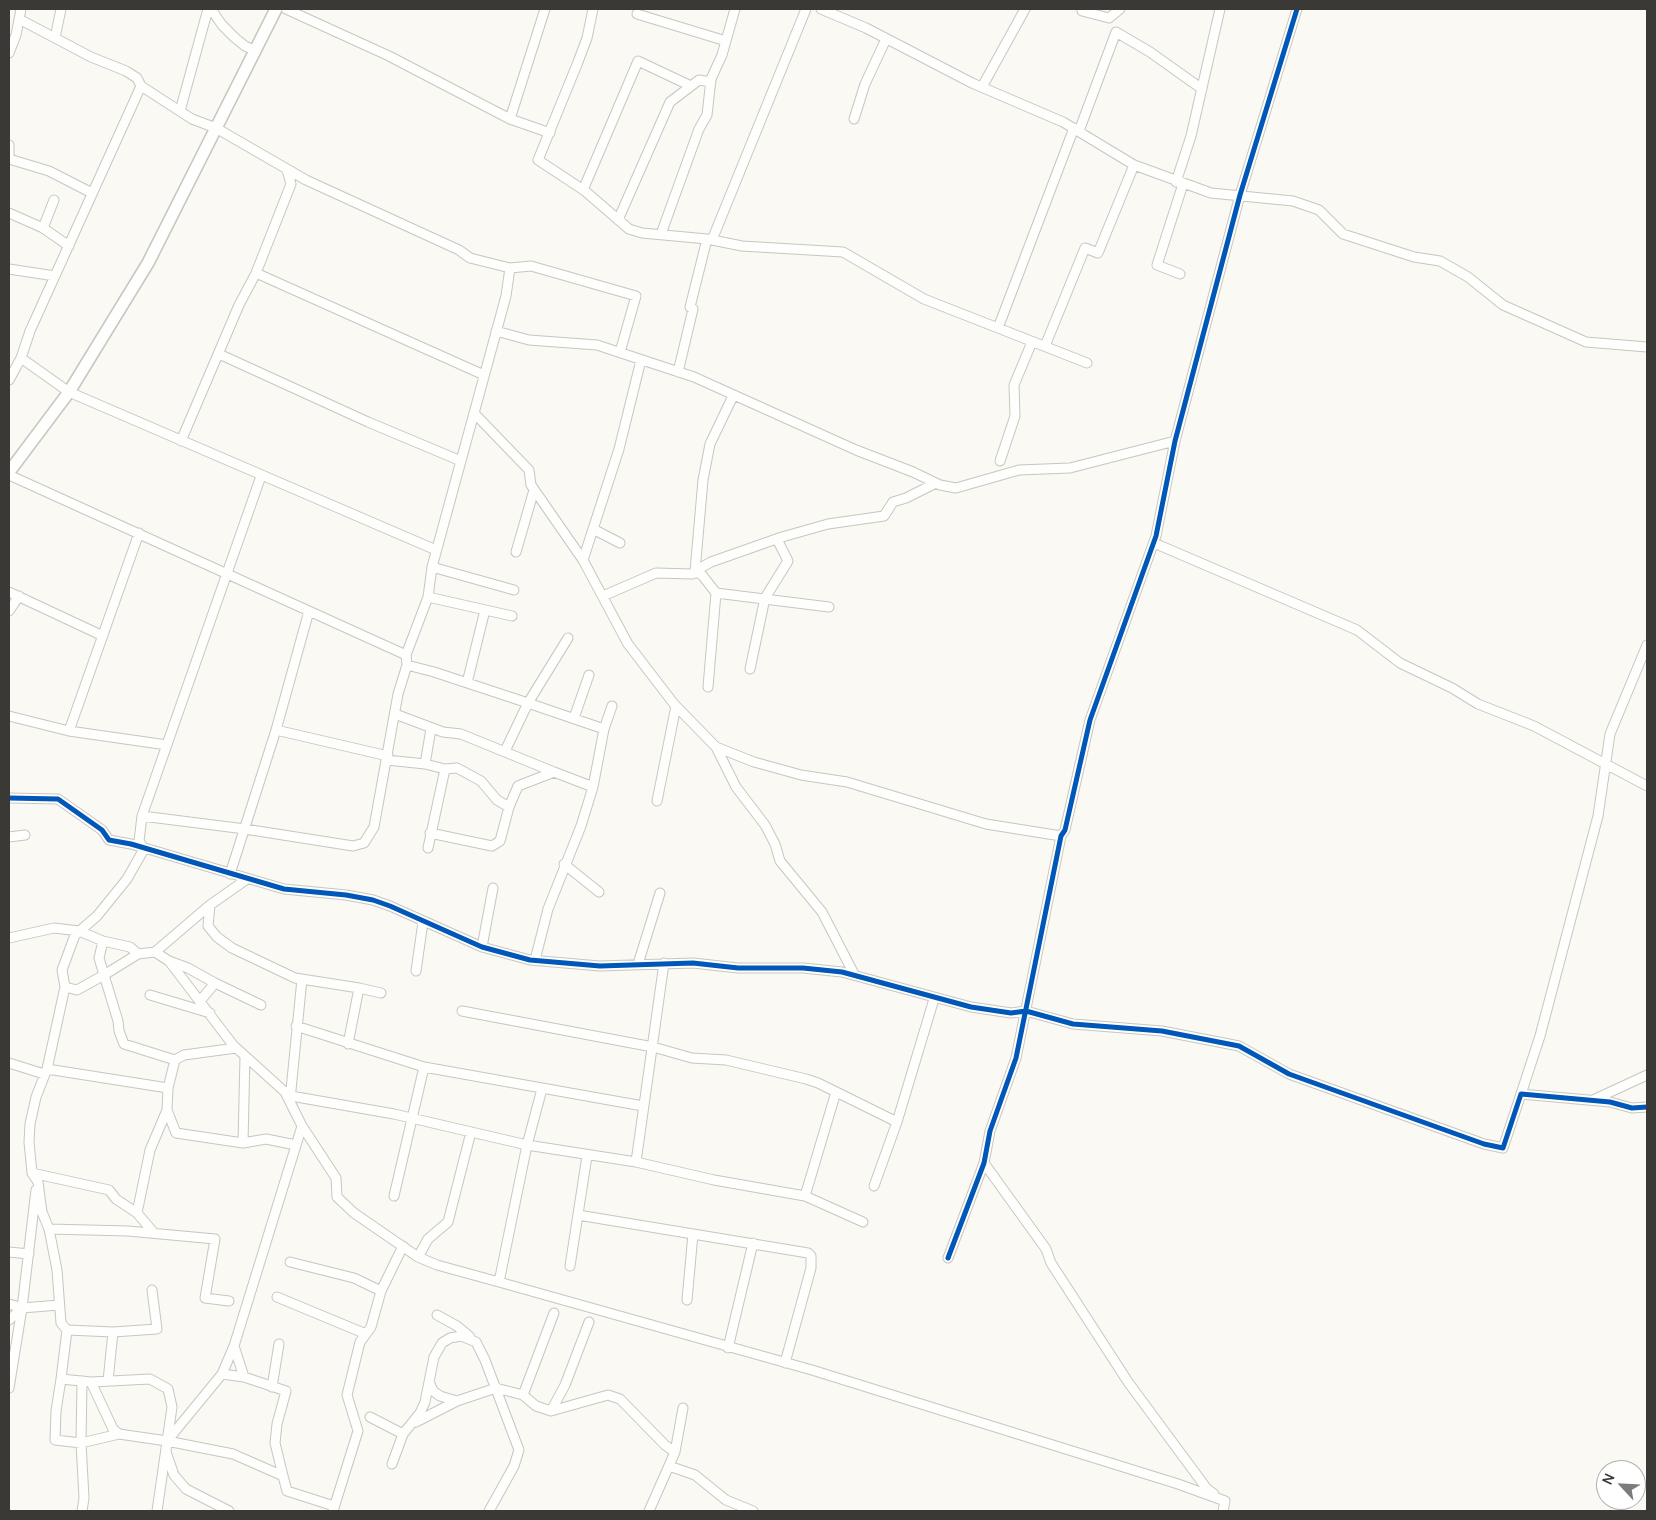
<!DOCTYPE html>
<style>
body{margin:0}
#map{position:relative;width:1656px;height:1520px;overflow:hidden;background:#faf9f3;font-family:Manrope,sans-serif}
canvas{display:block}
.frame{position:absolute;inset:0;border:10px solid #3a3935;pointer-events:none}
.north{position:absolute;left:1596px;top:1460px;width:50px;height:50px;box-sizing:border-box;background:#fff;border:1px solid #b0b0ae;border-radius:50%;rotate:295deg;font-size:14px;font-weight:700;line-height:20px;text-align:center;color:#3a3935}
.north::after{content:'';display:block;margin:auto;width:18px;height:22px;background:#7d7c78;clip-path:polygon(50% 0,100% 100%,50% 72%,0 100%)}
</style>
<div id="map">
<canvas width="1656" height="1520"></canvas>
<div class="frame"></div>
<div class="north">N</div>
</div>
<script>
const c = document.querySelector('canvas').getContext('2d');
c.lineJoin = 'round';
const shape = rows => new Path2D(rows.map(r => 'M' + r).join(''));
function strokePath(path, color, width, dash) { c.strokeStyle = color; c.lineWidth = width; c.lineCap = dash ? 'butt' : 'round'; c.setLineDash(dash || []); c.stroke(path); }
const street = shape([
 [211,9,222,25,235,38,245,46,256,51],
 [286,9,389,56,510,119,550,133],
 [593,9,587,38,578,62,538,160,585,191,629,229,642,233,707,239,742,246,843,252,924,299,998,328,1074,128],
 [821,9,866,28,972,83,1063,122,1134,165,1211,193,1293,201,1319,210,1343,234,1414,257,1440,261,1468,277,1503,305,1586,342,1647,347],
 [1082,11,1109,18,1120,9],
 [637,14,726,41],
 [19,19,91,57,126,71,137,78,141,86,192,119,216,128,306,180,459,250,470,258,510,268],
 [55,38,61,9],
 [9,53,16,35,21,9],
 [982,87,1025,9],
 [180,111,208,9],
 [510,119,545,9],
 [854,119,865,84,886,39],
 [1079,131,1116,32,1150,52,1202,89],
 [9,145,9,158],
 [9,159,49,171,92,193],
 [1176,182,1191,136,1220,9],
 [583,190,638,61,691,86],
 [9,213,43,228,69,246],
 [618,220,670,102,699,80,711,82],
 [43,228,54,200],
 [661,234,699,129,707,115,711,79,722,55,735,9],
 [712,240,806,9],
 [9,269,55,276],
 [256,273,484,375],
 [1180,274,1157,265,1183,184],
 [998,328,1087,363],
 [496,331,529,340,597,345,694,377,856,450,913,472,940,485,956,488,1019,470,1070,468,1175,441],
 [1045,346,1085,248,1098,253,1134,165],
 [219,354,368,422,461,461],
 [21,358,69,392,436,550],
 [678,372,693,309,690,307,707,239],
 [9,380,21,358,30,331,141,86],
 [733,396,710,444,703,480,695,571,711,562,782,537,828,524,884,516,893,502,906,498,936,483],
 [474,413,529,470,531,485,583,560,628,644,674,704,716,747,736,787,765,825,775,844,780,861,822,912,854,974],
 [181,441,239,305,256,273,291,184,287,170],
 [1000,461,1015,416,1014,385,1032,342],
 [9,475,406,655],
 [593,529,620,543],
 [1154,543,1357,630,1400,663,1452,688,1478,704,1534,726,1647,786],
 [516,552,534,490],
 [583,560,619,449,641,360],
 [432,567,514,590],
 [9,592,103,636],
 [716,593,829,607],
 [603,596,656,573,693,574,695,571,702,575,716,593,708,687],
 [428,597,512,616],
 [9,611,19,596],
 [568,638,528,703,604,729],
 [407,665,434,672,528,703,505,751],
 [750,669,765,598,788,561,777,539],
 [467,683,485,610],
 [395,714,443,732,461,734,554,772],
 [9,716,69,731,167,745],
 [574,718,589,675],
 [276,730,388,756],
 [69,731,139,533],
 [716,747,754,762,801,775,847,782,986,824,1061,836],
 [387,760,425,764,445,769,428,848],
 [425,764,431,729],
 [9,798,58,799,102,830,109,840,131,844,284,889,346,895,373,900,390,906,482,947,530,960,600,966,693,963,738,968,803,968,842,972,971,1007,1011,1013,1026,1011,1073,1024,1162,1031,1239,1046,1289,1074,1484,1144,1503,1148,1521,1094,1610,1102,1632,1108,1647,1107],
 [657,801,676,706],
 [509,807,518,786,554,772,593,787],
 [142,816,245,829,353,846,364,843,374,827,398,694,407,665,406,655,428,597,432,567,506,296,510,268,531,266,636,296,620,352],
 [430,833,492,846,500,841,509,807,497,800,481,781,457,768,445,769],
 [9,837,25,835],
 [564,864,599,892],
 [230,874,276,730,309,611],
 [210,905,208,926,217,937,232,948,295,978,359,988,348,1044],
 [9,938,54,928,79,931,103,941,130,947,138,954],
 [482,947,493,888],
 [155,952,169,961,233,1045,285,1092,302,1126,336,1178,337,1197,354,1213,418,1257,437,1265,499,1282,527,1145,636,1162,664,963],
 [535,960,548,909,581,826,593,787,604,729,612,706],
 [169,961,188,968,215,983,200,1001],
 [638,964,660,893],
 [416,971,423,922],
 [215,983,261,1005],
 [65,987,77,990,104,975,99,958,103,941],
 [359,988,381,993],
 [150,995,210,1013],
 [462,1011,653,1047,692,1058,726,1060,806,1079,818,1083,897,1122],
 [296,1026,424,1067,394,1196],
 [175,1060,184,1055,236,1048],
 [9,1063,44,1074],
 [424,1067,643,1106],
 [47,1069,168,1088,175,1060,124,1044,119,1031,118,1021,104,975,138,954,155,952,210,905,247,879],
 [168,1088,167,1110,176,1133,243,1143,266,1139,296,1145],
 [1521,1094,1540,1036,1598,816,1610,734,1647,645],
 [291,1096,394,1114,527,1145,542,1089],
 [290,1100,302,979],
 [1593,1100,1647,1075],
 [243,1143,245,1056],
 [636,1162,714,1180,805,1196,863,1222],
 [984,1163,1046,1249,1051,1263,1128,1382,1207,1489,1214,1494],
 [32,1173,109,1190,116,1199,137,1213,154,1233],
 [874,1186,897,1122,934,999],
 [805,1196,836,1092],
 [137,1213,150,1150,167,1110],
 [578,1215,808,1253,811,1256,811,1268,785,1363],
 [49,1229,128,1231,215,1239,205,1298,229,1301],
 [9,1252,29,1254],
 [418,1257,428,1239,448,1222,471,1132],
 [948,1258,984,1163,990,1131,1016,1058,1061,836,1065,830,1090,720,1156,536,1175,441,1240,195,1297,9],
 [290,1262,354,1278,381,1291],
 [570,1266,587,1156],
 [499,1282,812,1370,1178,1484,1225,1501,1223,1511],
 [277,1297,366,1334],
 [687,1300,693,1234],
 [9,1304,22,1308],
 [437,1315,457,1326,470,1337],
 [9,1320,22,1308,59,1305],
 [67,1330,113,1332,108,1381],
 [113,1332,157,1329,152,1290],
 [728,1348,753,1243],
 [222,1374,244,1377],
 [61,1379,56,1411,55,1440,81,1443,119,1434],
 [82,1381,81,1443,84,1498,82,1511],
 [91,1382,150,1379,168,1389,172,1407,157,1511],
 [430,1384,433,1391,440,1396,457,1401],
 [272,1387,279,1344],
 [9,1388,22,1308,36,1190],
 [523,1395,554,1313],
 [551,1411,565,1385,589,1322],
 [370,1417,403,1434,420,1413,425,1402,434,1357,442,1343,450,1338,461,1336,476,1342,485,1360,519,1450,514,1466,489,1511],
 [416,1422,457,1401,496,1388,523,1395,536,1406,551,1411,608,1395,620,1399,665,1445,675,1452],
 [167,1441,233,1454,283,1476,287,1491,334,1506],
 [167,1441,222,1374,234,1346],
 [392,1464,403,1434],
 [669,1466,695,1475,726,1500,753,1511],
 [283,1476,275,1443,277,1424,286,1391,244,1377,234,1346,302,1126],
 [229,1511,186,1489,174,1475,166,1452,167,1441,119,1434,113,1429,91,1382,61,1379,67,1330,61,1323,57,1270,49,1229,42,1212,38,1182,32,1173,29,1142,30,1124,36,1097,47,1069,65,987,62,970,75,935,97,916,127,879,144,849,139,841,142,816,261,476],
 [333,1511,358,1431,347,1395,360,1342,371,1327,381,1291,403,1246],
 [649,1511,675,1452,683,1408]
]);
const secondary = shape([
 [9,472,69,392,148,263,276,9]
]);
const cycleway = shape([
 [9,798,58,799,102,830,109,840,131,844,284,889,346,895,373,900,390,906,482,947,530,960,600,966,693,963,738,968,803,968,842,972,971,1007,1011,1013,1026,1011,1073,1024,1162,1031,1239,1046,1289,1074,1484,1144,1503,1148,1521,1094,1610,1102,1632,1108,1647,1107],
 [948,1258,984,1163,990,1131,1016,1058,1061,836,1065,830,1090,720,1156,536,1175,441,1240,195,1297,9]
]);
strokePath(street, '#c7c6c2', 11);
strokePath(secondary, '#c7c6c2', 14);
strokePath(street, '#fefefd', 9);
strokePath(secondary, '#fefefd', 11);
strokePath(cycleway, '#0057b8', 5);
</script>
